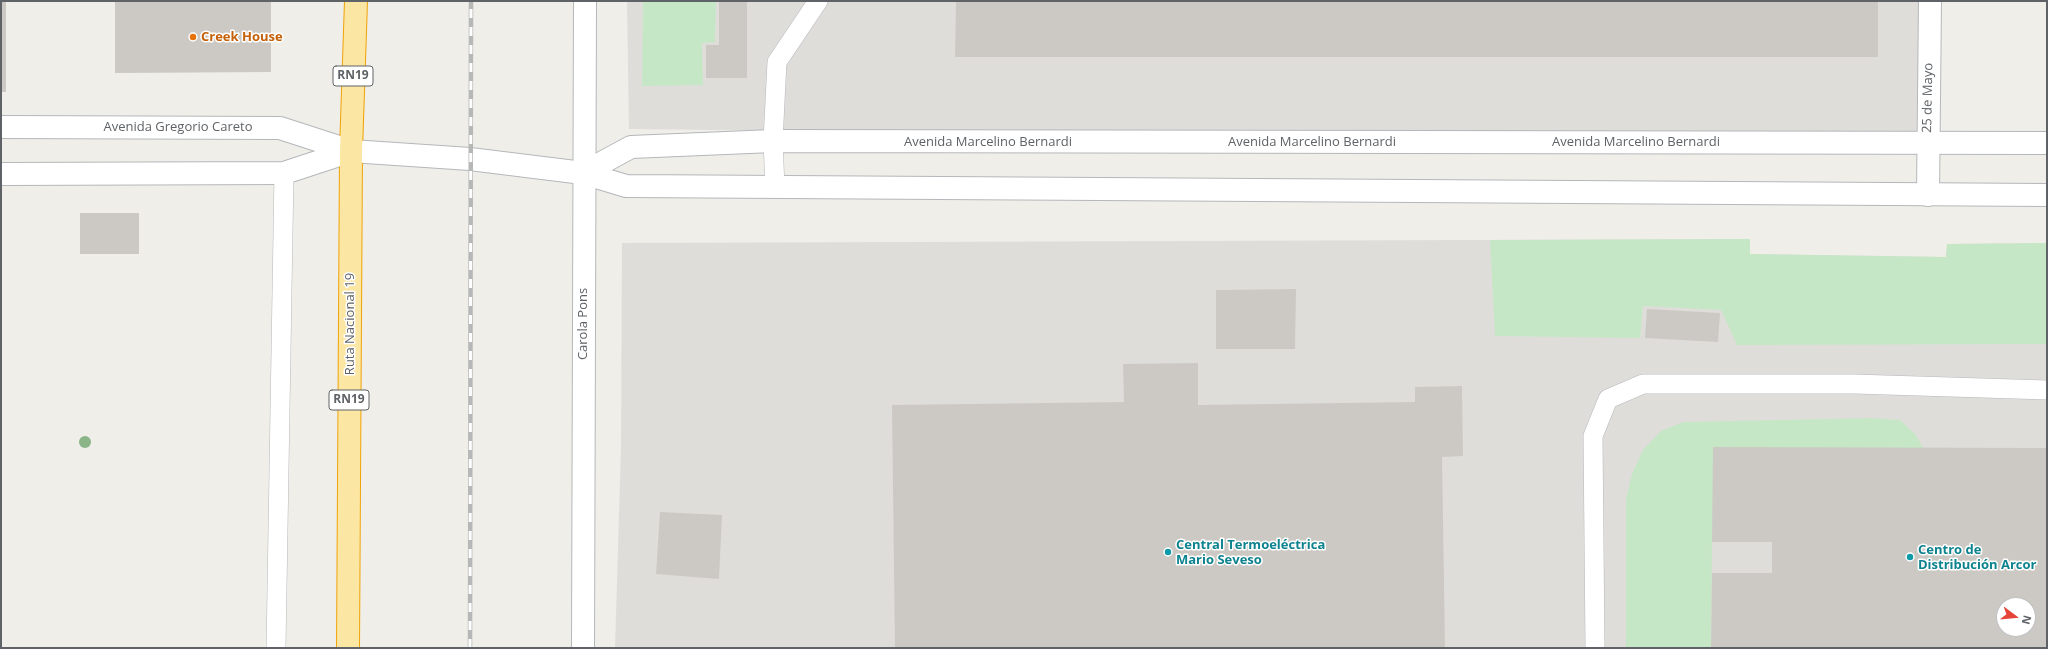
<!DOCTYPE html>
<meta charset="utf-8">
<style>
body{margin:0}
#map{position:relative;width:2048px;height:649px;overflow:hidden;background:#f0eee8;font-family:"Open Sans",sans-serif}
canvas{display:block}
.frame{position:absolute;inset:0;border:2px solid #5f6367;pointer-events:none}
.north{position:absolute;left:1996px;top:597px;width:40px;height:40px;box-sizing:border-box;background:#fff;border:1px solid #bfc1c2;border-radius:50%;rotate:106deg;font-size:11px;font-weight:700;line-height:16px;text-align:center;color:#5f6367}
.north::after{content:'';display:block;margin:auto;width:14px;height:18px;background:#e4443a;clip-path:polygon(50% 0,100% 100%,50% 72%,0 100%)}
</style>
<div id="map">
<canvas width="2048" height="649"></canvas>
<div class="frame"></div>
<div class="north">N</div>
</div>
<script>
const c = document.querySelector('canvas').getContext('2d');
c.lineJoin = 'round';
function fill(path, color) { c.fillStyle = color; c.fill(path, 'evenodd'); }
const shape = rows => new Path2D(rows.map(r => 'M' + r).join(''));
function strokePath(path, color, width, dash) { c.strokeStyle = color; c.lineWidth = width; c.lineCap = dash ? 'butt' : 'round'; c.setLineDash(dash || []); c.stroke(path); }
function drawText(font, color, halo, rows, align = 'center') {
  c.font = font + ' "Open Sans",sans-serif'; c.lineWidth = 3; c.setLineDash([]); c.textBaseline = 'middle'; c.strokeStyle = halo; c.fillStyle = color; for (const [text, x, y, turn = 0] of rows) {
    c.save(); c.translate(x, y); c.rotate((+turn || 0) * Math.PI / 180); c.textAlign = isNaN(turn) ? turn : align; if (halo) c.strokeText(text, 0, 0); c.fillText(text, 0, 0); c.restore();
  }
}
const industrial = shape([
 [627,1,1921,1,1921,144,629,129],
 [1750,239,1750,254,1946,257,1947,244,2047,243,2047,648,615,648,621,448,622,243],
 [2004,605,2028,605,2028,629,2004,629]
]);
const green = shape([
 [643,1,716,1,715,42,702,43,703,85,642,86],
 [1750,239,1750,254,1946,257,1947,244,2047,243,2047,344,1737,345,1721,310,1643,306,1640,338,1495,336,1490,240],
 [1872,418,1900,420,1916,435,1923,448,1712,542,1711,648,1626,648,1626,499,1632,474,1643,450,1661,431,1684,422]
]);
const building = shape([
 [1,1,6,1,6,92,1,92],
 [115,1,271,1,271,72,115,73],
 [719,1,747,1,747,78,706,78,706,45,719,45],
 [956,1,1878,1,1878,57,955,57],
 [80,213,139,213,139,254,80,254],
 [1296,289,1295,349,1216,349,1216,290],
 [1647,309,1720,313,1718,342,1645,338],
 [1198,363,1198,405,1415,402,1415,387,1462,386,1463,456,1442,457,1445,648,895,648,892,405,1124,402,1123,364],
 [1713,447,2047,448,2047,648,1711,648,1712,573,1772,573,1772,542,1712,542],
 [2004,605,2028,605,2028,629,2004,629],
 [660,512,722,515,719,579,656,574]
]);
const service = shape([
 [775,187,773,141,777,62,818,1],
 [276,648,284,173],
 [1595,648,1593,436,1608,399,1643,384,1854,384,2047,390]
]);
const minor = shape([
 [1928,195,1930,1],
 [583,648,585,1]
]);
const secondary = shape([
 [1,127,280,128,351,151,470,159,583,173,626,186,2047,195],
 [583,173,631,147,773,141,2047,143],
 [1,174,284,173,351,151]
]);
const trunk = shape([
 [348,648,351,151,356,1]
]);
const rail = shape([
 [470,648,471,1]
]);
const trees = [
 [85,442]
];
const markers = [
 [193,37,4,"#e8710a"],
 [1168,552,4,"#0f9aa8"],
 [1910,557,4,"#0f9aa8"]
];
const shields = [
 [353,76,40],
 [349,400,40]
];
const shieldNames = [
 ["RN19",353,76],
 ["RN19",349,400]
];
const foodNames = [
 ["Creek House",201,37]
];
const streetNames = [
 ["25 de Mayo",1928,98,-89],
 ["Avenida Gregorio Careto",178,127],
 ["Avenida Marcelino Bernardi",988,142],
 ["Avenida Marcelino Bernardi",1312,142],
 ["Avenida Marcelino Bernardi",1636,142],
 ["Ruta Nacional 19",350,324,-90],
 ["Carola Pons",583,324,-90]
];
const cultureNames = [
 ["Central Termoeléctrica",1176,545],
 ["Mario Seveso",1176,560],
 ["Centro de",1918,550],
 ["Distribución Arcor",1918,565]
];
fill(industrial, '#dfddda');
fill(green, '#c6e7c6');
fill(building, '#ccc9c4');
strokePath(service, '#b5b8bb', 20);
strokePath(minor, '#b5b8bb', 24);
strokePath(secondary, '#b4b7bb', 24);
strokePath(trunk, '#f0a308', 24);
strokePath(service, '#fff', 19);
strokePath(minor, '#fff', 22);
strokePath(secondary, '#fff', 22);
strokePath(trunk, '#fbe6a4', 22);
strokePath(rail, '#b6b7b7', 4.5);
strokePath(rail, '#fff', 3, [9]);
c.fillStyle = '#8bb489';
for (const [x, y] of trees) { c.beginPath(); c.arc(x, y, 6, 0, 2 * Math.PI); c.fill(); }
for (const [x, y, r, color] of markers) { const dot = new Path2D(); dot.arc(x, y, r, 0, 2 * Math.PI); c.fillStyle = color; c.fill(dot); strokePath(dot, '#fff', 1.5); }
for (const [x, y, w] of shields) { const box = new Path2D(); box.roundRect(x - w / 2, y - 10, w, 20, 3); c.fillStyle = '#fff'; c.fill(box); strokePath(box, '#5f6367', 1); }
drawText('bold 12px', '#5f6367', null, shieldNames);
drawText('bold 13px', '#c56008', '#fff', foodNames, 'left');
drawText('13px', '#5f6367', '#fff', streetNames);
drawText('bold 13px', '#0d838f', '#fff', cultureNames, 'left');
</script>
